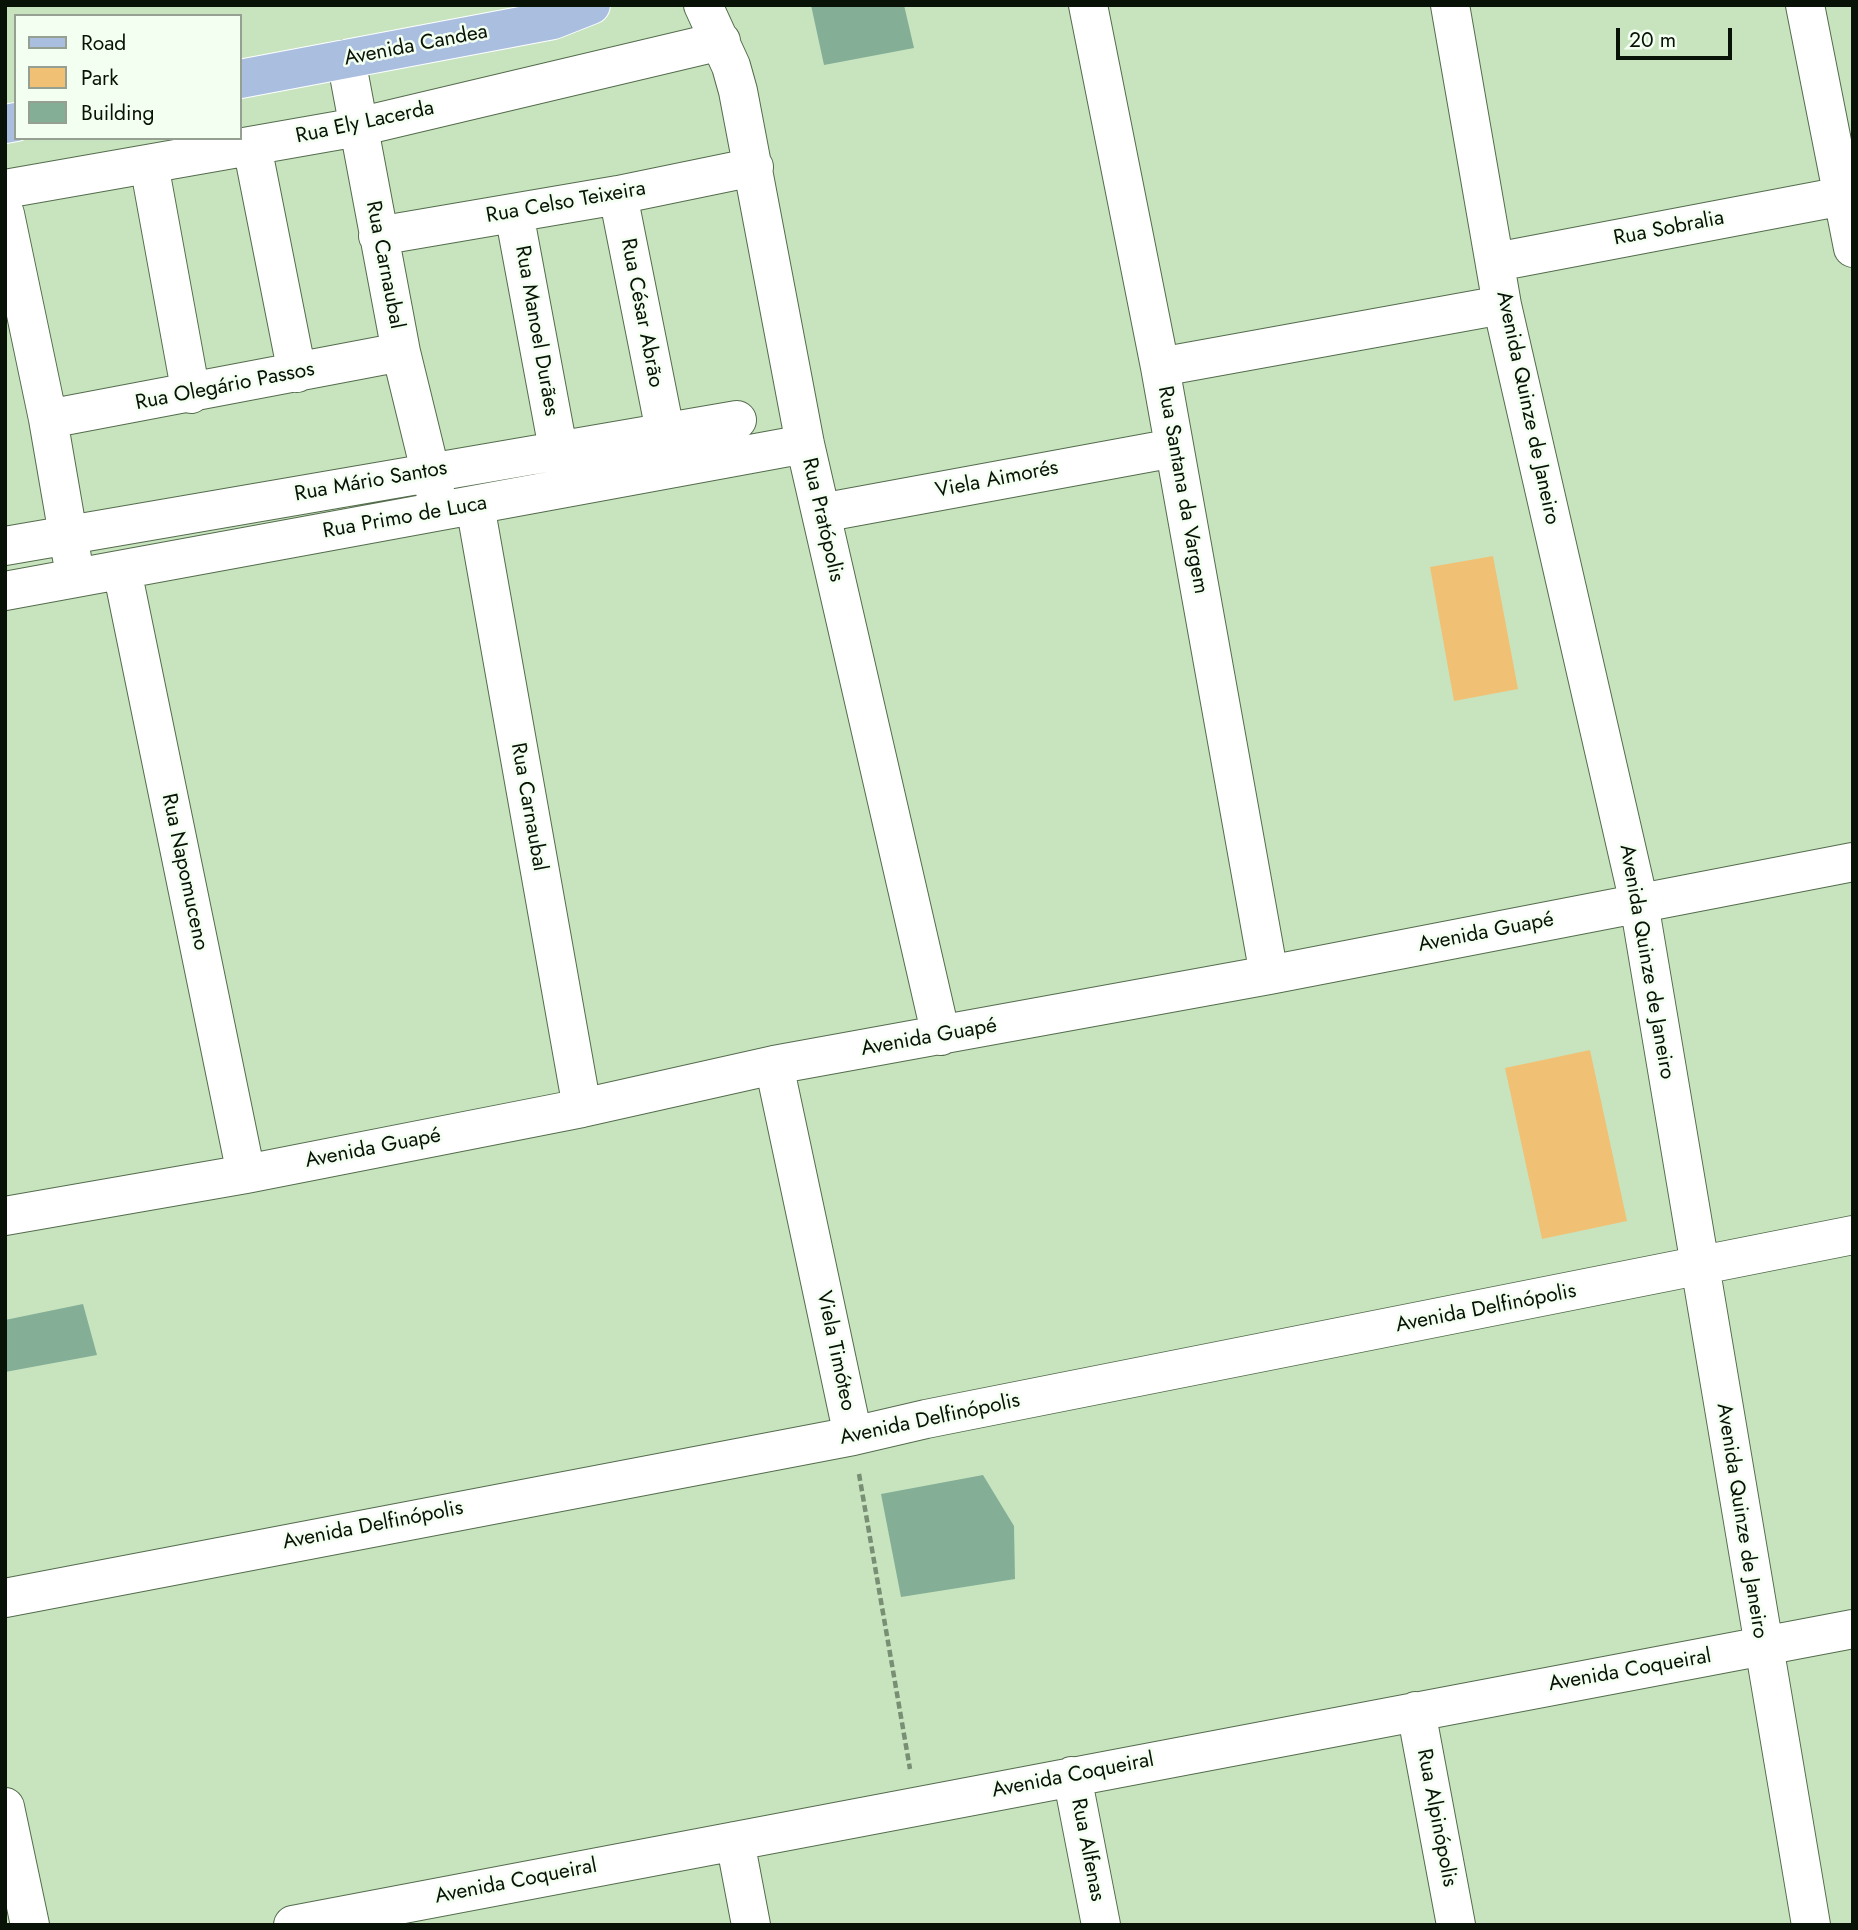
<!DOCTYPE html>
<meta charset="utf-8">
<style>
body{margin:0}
#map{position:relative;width:1858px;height:1930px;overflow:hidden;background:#c7e4bf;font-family:Jost,sans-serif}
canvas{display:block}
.frame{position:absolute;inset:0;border:7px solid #081206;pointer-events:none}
.legend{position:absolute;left:14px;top:14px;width:228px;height:126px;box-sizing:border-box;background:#f3fff0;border:2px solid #95a092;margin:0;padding:9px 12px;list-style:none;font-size:21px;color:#081206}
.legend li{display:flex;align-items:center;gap:14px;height:35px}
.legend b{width:35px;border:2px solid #95a092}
.scale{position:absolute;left:1616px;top:28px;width:116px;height:32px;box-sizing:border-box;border:4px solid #081206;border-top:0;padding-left:9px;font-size:21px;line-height:24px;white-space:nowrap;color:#081206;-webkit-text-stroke:5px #f3fff0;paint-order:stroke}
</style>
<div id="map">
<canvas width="1858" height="1930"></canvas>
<div class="frame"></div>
<ul class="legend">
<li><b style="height:9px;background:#aabfe0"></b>Road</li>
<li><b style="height:19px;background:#f0c174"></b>Park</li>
<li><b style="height:19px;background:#84ae96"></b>Building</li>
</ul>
<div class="scale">20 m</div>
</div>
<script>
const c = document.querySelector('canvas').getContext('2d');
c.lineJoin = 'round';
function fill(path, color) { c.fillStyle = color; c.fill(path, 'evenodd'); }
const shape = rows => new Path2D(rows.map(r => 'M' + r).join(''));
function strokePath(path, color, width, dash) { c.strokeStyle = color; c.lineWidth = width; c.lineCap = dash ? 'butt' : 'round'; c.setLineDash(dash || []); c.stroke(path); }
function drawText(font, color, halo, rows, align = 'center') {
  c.font = font + ' Jost,sans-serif'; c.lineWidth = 5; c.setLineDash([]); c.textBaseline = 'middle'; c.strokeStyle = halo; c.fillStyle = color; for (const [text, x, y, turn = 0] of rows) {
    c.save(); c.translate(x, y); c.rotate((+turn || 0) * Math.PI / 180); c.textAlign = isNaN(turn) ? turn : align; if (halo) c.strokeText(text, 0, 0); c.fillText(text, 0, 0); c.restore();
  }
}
const green = shape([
 [1493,556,1518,689,1454,701,1430,567],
 [1590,1050,1627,1221,1542,1239,1505,1068]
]);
const building = shape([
 [811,5,904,5,914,48,824,65],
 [83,1304,97,1355,5,1372,5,1320],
 [983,1475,1014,1526,1015,1579,901,1597,881,1494]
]);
const path = shape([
 [859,1474,910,1769]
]);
const minor = shape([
 [703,5,731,66,738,91,805,444,941,1036],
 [1088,5,1160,367,1269,975],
 [1450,5,1502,305,1639,903,1811,1925],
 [1805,5,1853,248],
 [346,59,401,352,436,495],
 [252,146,297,373],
 [149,164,191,394],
 [5,189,358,127,721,41],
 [618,195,665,431],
 [514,213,558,449],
 [5,214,48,419,72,558],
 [378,236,618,195,754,167],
 [1496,262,1843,196],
 [1160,367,1502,305],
 [48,419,401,352],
 [475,505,582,1108],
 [821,513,1174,448],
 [5,546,737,420],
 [122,570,246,1174],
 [5,591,805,444],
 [774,1065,853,1436],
 [5,1216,246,1174,582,1108,774,1065,1269,975,1853,862],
 [5,1598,853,1436,926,1419,1853,1235],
 [1416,1711,1456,1925],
 [1072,1776,1101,1925],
 [5,1807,30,1925],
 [735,1841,751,1925],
 [293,1925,1853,1629]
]);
const major = shape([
 [240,79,553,20,591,5],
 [5,124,16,122]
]);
const streetNames = [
 ["Avenida Candea",416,46,-11],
 ["Rua Ely Lacerda",365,123,-12],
 ["Rua Celso Teixeira",566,203,-10],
 ["Rua Sobralia",1669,229,-11],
 ["Rua Carnaubal",384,265,79],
 ["Rua César Abrão",641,313,79],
 ["Rua Manoel Durães",536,331,80],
 ["Rua Olegário Passos",225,387,-11],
 ["Avenida Quinze de Janeiro",1527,408,78],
 ["Viela Aimorés",997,480,-11],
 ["Rua Mário Santos",371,482,-10],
 ["Rua Santana da Vargem",1182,490,80],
 ["Rua Primo de Luca",405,518,-10],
 ["Rua Pratópolis",822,520,77],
 ["Rua Carnaubal",528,807,80],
 ["Rua Napomuceno",184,872,78],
 ["Avenida Guapé",1486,933,-11],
 ["Avenida Quinze de Janeiro",1646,962,80],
 ["Avenida Guapé",929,1038,-10],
 ["Avenida Guapé",373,1149,-11],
 ["Avenida Delfinópolis",1486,1309,-11],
 ["Viela Timóteo",835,1351,78],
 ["Avenida Delfinópolis",930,1420,-12],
 ["Avenida Quinze de Janeiro",1741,1521,81],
 ["Avenida Delfinópolis",373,1526,-11],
 ["Avenida Coqueiral",1630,1671,-10],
 ["Avenida Coqueiral",1073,1776,-11],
 ["Rua Alpinópolis",1436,1818,79],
 ["Rua Alfenas",1087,1850,79],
 ["Avenida Coqueiral",516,1882,-11]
];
fill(green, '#f0c174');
fill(building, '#84ae96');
strokePath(minor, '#546c4c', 40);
strokePath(major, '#fff', 40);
strokePath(path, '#798f74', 4.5, [7, 3.5]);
strokePath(minor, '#fff', 38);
strokePath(major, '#aabfe0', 38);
drawText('21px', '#081206', '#f3fff0', streetNames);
</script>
